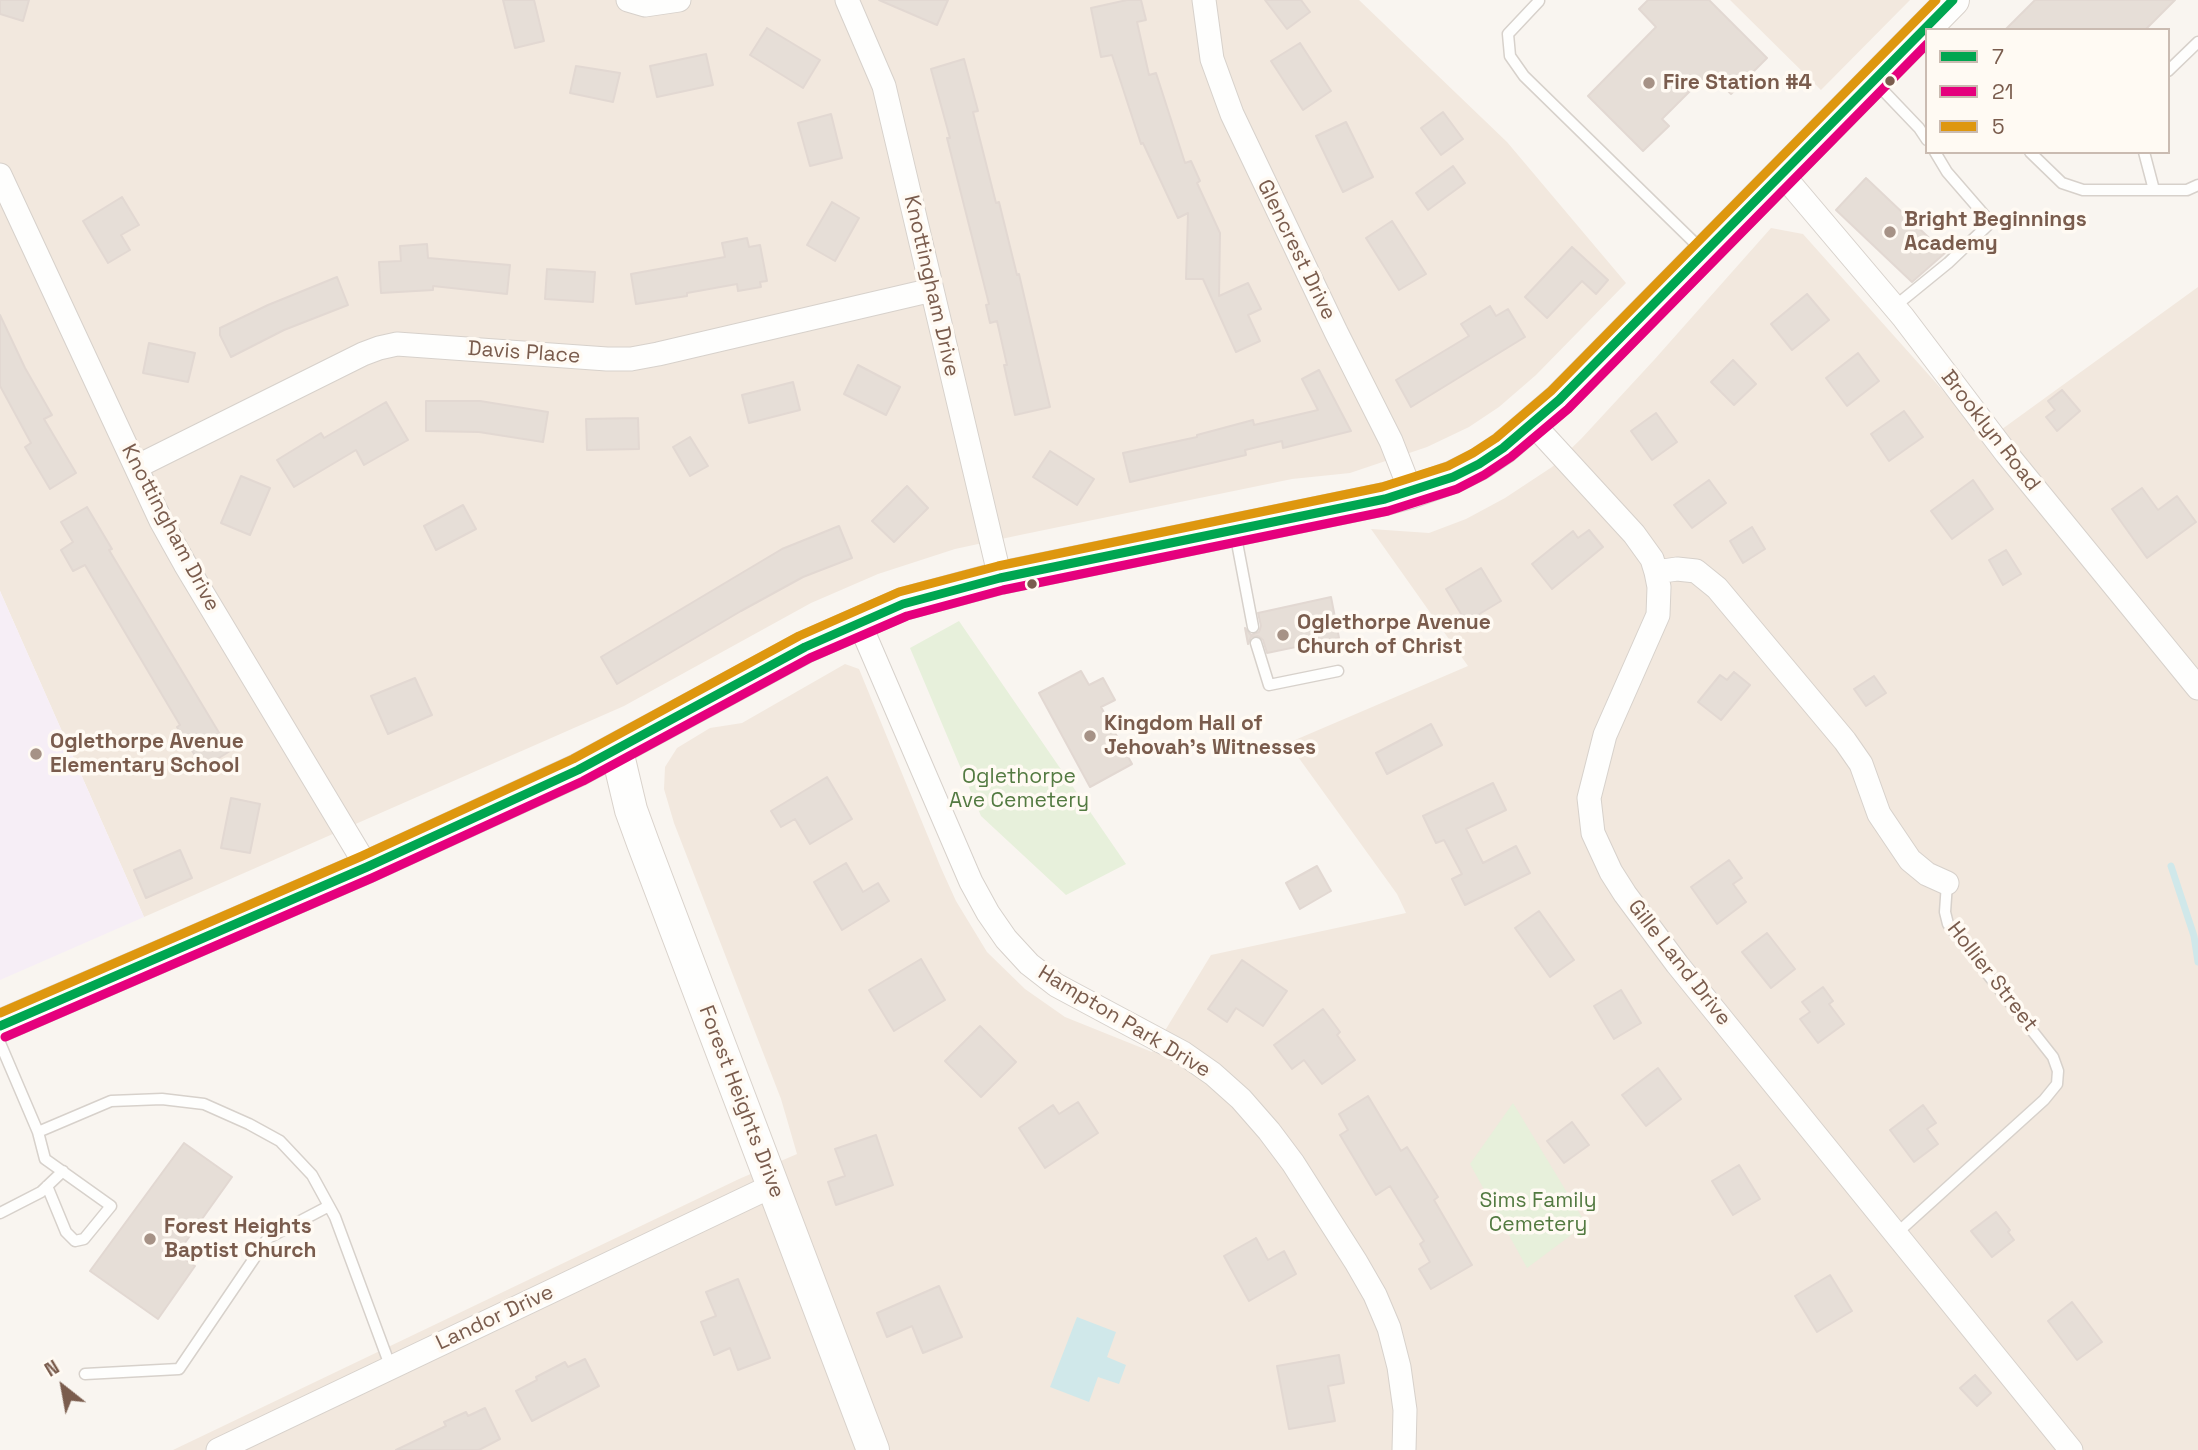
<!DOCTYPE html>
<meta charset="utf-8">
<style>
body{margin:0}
#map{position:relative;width:2198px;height:1450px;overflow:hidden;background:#f9f5f0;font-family:"Space Grotesk",sans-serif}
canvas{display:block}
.legend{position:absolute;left:1925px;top:28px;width:245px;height:126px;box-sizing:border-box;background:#fffaf3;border:2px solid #cabbb1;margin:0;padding:9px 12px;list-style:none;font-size:21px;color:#7a5c4d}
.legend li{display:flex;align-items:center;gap:14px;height:35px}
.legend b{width:35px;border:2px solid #cabbb1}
.north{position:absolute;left:28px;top:1352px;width:70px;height:70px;-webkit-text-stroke:5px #fffaf3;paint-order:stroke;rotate:329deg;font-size:19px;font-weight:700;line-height:28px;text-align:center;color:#7a5c4d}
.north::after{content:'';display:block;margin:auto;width:24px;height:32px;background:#7a5c4d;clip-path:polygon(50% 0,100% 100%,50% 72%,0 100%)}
</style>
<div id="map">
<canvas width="2198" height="1450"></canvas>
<ul class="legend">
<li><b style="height:9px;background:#00a651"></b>7</li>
<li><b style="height:9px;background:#e5007d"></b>21</li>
<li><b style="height:9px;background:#de970f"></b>5</li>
</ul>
<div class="north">N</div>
</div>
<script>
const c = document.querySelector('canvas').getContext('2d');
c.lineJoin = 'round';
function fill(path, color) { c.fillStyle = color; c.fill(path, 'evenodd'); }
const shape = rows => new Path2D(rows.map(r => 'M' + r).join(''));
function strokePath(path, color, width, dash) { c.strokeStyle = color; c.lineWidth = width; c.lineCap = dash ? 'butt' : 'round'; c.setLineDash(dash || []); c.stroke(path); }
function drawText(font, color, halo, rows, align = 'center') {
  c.font = font + ' "Space Grotesk",sans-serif'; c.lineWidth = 7; c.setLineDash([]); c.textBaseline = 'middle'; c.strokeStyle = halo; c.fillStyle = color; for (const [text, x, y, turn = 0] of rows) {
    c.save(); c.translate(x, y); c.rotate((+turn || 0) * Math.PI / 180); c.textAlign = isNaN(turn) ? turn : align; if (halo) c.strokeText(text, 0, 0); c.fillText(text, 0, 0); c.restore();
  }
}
const residential = shape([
 [0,0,1359,0,1507,142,1626,283,1536,375,1499,407,1469,427,1427,447,1350,473,1292,479,1020,535,955,549,878,574,811,603,624,706,144,917,0,591],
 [1730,0,1910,0,1821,90],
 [1771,228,1803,234,1987,440,2198,287,2198,1450,173,1450,739,1179,797,1154,781,1099,674,823,664,789,665,767,677,748,710,728,742,723,845,664,859,669,941,868,956,901,987,952,1025,989,1065,1017,1152,1052,1211,955,1406,913,1397,894,1288,743,1468,666,1371,529,1429,533,1466,519,1505,498,1552,467,1581,439,1654,360]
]);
const education = shape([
 [0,591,144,917,0,980]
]);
const green = shape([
 [959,621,1126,864,1066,895,981,816,910,648],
 [1513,1103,1586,1224,1527,1268,1470,1164]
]);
const water = shape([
 [1077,1317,1116,1332,1107,1357,1126,1365,1119,1384,1098,1377,1089,1402,1050,1387]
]);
const stream = shape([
 [2171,866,2194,936,2198,962]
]);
const building = shape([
 [0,0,29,0,23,21,0,14,0,0],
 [503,0,534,0,544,41,515,48,503,0],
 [879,0,948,0,937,25,879,0],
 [1127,0,1141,0,1146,20,1137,22,1149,75,1156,73,1185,163,1191,161,1200,181,1197,183,1220,233,1219,296,1248,283,1261,309,1248,315,1260,341,1236,352,1203,279,1186,279,1188,213,1178,218,1143,143,1141,144,1112,55,1101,57,1091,8,1127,0],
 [1265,0,1301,0,1310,12,1287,29,1265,0],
 [1648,0,1709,0,1767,58,1731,94,1709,72,1662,119,1669,126,1643,151,1588,96,1656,27,1639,9,1648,0],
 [2035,0,2175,0,2145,30,2005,30,2035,0],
 [767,28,820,60,803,88,750,55,767,28],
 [1300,43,1331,91,1303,110,1271,61,1300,43],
 [706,54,713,85,657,97,650,66,706,54],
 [964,59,978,111,973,112,996,203,999,202,1017,275,1019,274,1050,407,1015,415,1004,365,1007,365,997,321,990,323,986,305,989,304,947,138,950,138,931,69,964,59],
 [576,66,620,73,613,102,570,93,576,66],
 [1443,112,1463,139,1441,155,1421,128,1443,112],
 [831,114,842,158,810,166,798,123,831,114],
 [1346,122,1373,177,1343,192,1316,136,1346,122],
 [1453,166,1465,183,1428,210,1416,193,1453,166],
 [1866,178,1945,253,1912,282,1836,210,1866,178],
 [122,197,139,225,121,235,130,250,108,263,83,221,122,197],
 [832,202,859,218,835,261,807,245,832,202],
 [1392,221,1426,274,1399,290,1366,238,1392,221],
 [747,238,749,247,760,245,767,281,760,282,761,287,738,291,737,284,687,293,687,296,636,304,631,274,725,257,722,243,747,238],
 [427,244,428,258,510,265,507,294,433,286,433,290,381,293,379,262,401,261,400,246,427,244],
 [1572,247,1608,280,1596,294,1582,281,1547,318,1525,297,1572,247],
 [547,269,595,272,593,302,545,299,547,269],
 [337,277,348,305,284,330,231,357,220,335,220,328,268,305,337,277],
 [1807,294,1829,320,1792,350,1771,324,1807,294],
 [1490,306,1496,316,1508,309,1525,337,1411,407,1396,380,1469,336,1461,324,1490,306],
 [0,315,25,368,52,415,44,419,76,473,50,489,25,447,31,443,0,386,0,315],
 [149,343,195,353,188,382,143,373,149,343],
 [1858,353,1879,381,1847,406,1826,378,1858,353],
 [1733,360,1756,384,1734,405,1711,382,1733,360],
 [858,365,900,387,886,415,844,394,858,365],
 [1319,370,1351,431,1283,448,1282,441,1245,450,1246,455,1130,482,1123,453,1197,437,1197,435,1253,420,1254,425,1318,410,1302,379,1319,370],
 [793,382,800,410,749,423,742,395,793,382],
 [2062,390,2080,411,2057,431,2046,417,2055,410,2048,401,2062,390],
 [426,401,480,401,548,412,543,442,479,432,426,431,426,401],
 [386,402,408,440,364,465,356,450,294,487,277,460,321,433,324,438,386,402],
 [1904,411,1923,437,1889,461,1871,434,1904,411],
 [1656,413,1677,442,1652,460,1631,431,1656,413],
 [638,418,639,449,587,450,586,419,638,418],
 [690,437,708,466,690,476,673,447,690,437],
 [1050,451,1094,479,1077,505,1033,477,1050,451],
 [241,476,270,488,250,535,221,523,241,476],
 [1709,480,1726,503,1692,528,1674,505,1709,480],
 [1973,480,1993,509,1952,539,1931,511,1973,480],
 [907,486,928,508,894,542,872,521,907,486],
 [2142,488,2158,510,2177,496,2196,522,2147,558,2112,509,2142,488],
 [463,505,476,529,436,550,424,526,463,505],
 [87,507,112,549,109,550,230,751,203,768,177,727,180,725,85,565,73,571,61,550,73,542,61,522,87,507],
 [839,526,852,558,803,577,741,611,617,684,601,657,782,549,839,526],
 [1752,527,1765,549,1743,563,1730,541,1752,527],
 [1589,530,1603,547,1552,589,1532,564,1573,531,1578,538,1589,530],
 [2006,550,2021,574,2003,585,1989,560,2006,550],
 [1481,568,1501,601,1466,622,1446,589,1481,568],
 [1331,597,1339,638,1267,653,1263,640,1258,636,1251,637,1248,644,1245,628,1251,635,1259,632,1261,626,1258,613,1331,597],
 [1081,671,1089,685,1103,678,1115,700,1101,707,1132,764,1090,787,1039,693,1081,671],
 [1734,672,1750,685,1721,720,1698,702,1720,675,1727,680,1734,672],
 [1874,676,1886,693,1866,706,1854,689,1874,676],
 [415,678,432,715,388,734,371,696,415,678],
 [1431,724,1442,745,1387,774,1376,753,1431,724],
 [827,777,852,819,810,844,795,819,781,827,771,811,827,777],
 [1493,783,1506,810,1466,829,1483,863,1516,846,1530,873,1465,905,1452,879,1462,874,1444,840,1436,843,1423,816,1493,783],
 [231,798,260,804,250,853,221,848,231,798],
 [180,850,192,878,146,898,134,870,180,850],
 [1729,860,1742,878,1733,884,1746,902,1717,924,1691,887,1729,860],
 [846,863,863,892,878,883,889,901,842,930,814,882,846,863],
 [1317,866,1331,891,1300,909,1286,883,1317,866],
 [1539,911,1574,960,1550,977,1515,928,1539,911],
 [1767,933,1795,969,1771,988,1742,952,1767,933],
 [921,959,945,1000,894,1031,869,990,921,959],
 [1242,960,1287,991,1263,1026,1236,1008,1227,1022,1208,1009,1242,960],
 [1823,987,1833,1001,1829,1004,1844,1024,1818,1043,1800,1019,1810,1012,1802,1002,1823,987],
 [1621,990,1641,1023,1614,1039,1594,1006,1621,990],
 [1323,1009,1340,1032,1337,1035,1355,1060,1322,1084,1304,1060,1292,1069,1274,1045,1323,1009],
 [980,1026,1016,1062,981,1097,945,1061,980,1026],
 [1658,1068,1681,1099,1646,1126,1622,1095,1658,1068],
 [1368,1096,1401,1151,1407,1147,1438,1197,1434,1200,1472,1265,1431,1289,1419,1269,1430,1262,1420,1244,1424,1241,1390,1186,1376,1195,1340,1135,1348,1130,1339,1114,1368,1096],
 [1078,1102,1098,1133,1045,1168,1019,1128,1053,1105,1059,1114,1078,1102],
 [1923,1105,1936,1123,1927,1129,1938,1144,1914,1162,1890,1130,1923,1105],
 [1572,1122,1589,1145,1564,1163,1547,1141,1572,1122],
 [876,1135,893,1185,836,1205,828,1182,845,1176,835,1149,876,1135],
 [184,1143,232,1177,177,1254,195,1266,158,1319,90,1271,184,1143],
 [1739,1165,1760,1199,1733,1215,1712,1181,1739,1165],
 [1996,1212,2010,1230,2008,1232,2014,1240,1992,1257,1971,1231,1996,1212],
 [1256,1238,1268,1260,1284,1251,1296,1274,1249,1301,1224,1256,1256,1238],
 [1830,1275,1852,1311,1817,1332,1795,1296,1830,1275],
 [738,1279,770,1358,738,1370,730,1348,714,1355,701,1322,716,1316,706,1292,738,1279],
 [939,1286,962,1337,923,1353,912,1326,887,1337,877,1313,939,1286],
 [2072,1302,2102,1342,2077,1360,2048,1321,2072,1302],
 [1339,1355,1344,1383,1328,1386,1335,1421,1289,1429,1277,1366,1339,1355],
 [585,1359,599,1386,532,1421,516,1391,537,1380,536,1377,565,1362,568,1367,585,1359],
 [1975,1375,1991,1393,1977,1406,1960,1388,1975,1375],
 [485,1408,500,1439,479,1450,396,1450,446,1426,444,1422,466,1412,468,1416,485,1408]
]);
const lane = shape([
 [1539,1,1508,34,1510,56,1524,76,1703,251],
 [2168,71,2198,42],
 [1875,82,1919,128,1927,140],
 [2030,152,2062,183,2083,190,2187,190,2198,185],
 [2144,152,2154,190],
 [1894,307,1948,263,1988,225,1986,217,1947,172,1935,152],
 [1235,532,1253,627],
 [1256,643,1269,685,1338,671],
 [0,1043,38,1132,45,1159,111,1206,84,1239,75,1241,66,1232,47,1186],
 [38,1132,111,1101,162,1099,204,1104,249,1124,280,1141,312,1175,335,1217,391,1368],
 [0,1213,41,1192,63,1171],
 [1897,1233,2044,1100,2057,1084,2058,1071,2053,1057,1948,924,1945,912,1947,883],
 [85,1374,179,1369,268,1238,329,1206]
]);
const street = shape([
 [628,0,645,5,679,0],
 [847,0,884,86,1000,578],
 [1204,0,1212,59,1232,114,1336,332,1391,441,1411,492],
 [1782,174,1903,317,2006,453,2198,688],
 [0,175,161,521,185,564,367,867],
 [1533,424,1634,534,1652,559,1656,572,1659,587,1658,615,1605,735,1589,798,1593,833,1611,872,1625,894,1677,964,2071,1450],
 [136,467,363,354,379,348,397,344,607,359,631,359,658,354,932,290],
 [1656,572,1677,569,1696,571,1717,588,1845,741,1861,764,1879,814,1910,860,1927,874,1947,883],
 [859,622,971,882,988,913,1006,939,1029,964,1056,985,1183,1053,1213,1074,1241,1099,1269,1131,1293,1163,1356,1262,1375,1295,1389,1328,1399,1367,1405,1410,1404,1450],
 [218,1450,772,1186]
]);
const secondary = shape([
 [617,751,631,810,643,843,873,1450],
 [0,1026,367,867,578,770,805,647,903,604,1000,578,1385,499,1411,492,1453,477,1479,464,1503,448,1559,400,1953,0]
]);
const bus1 = shape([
 [0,1026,367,867,578,770,805,647,903,604,1000,578,1385,499,1453,477,1479,464,1503,448,1559,400,1953,0]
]);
const bus2 = shape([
 [5,1037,372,878,583,781,810,658,907,616,1003,590,1388,511,1457,489,1484,475,1511,457,1568,409,1927,44]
]);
const bus3 = shape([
 [0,1013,362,856,573,759,799,636,899,592,998,566,1382,487,1448,466,1473,453,1496,438,1551,391,1936,0]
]);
const markers = [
 [1890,81,6,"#7a5c4d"],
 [1649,83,7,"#a69286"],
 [1890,232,7,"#a69286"],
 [1032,584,6,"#7a5c4d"],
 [1283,635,7,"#a69286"],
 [1090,736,7,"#a69286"],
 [36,754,7,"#a69286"],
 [150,1239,7,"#a69286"]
];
const poiNames = [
 ["Fire Station #4",1663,83],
 ["Bright Beginnings",1904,220],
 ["Academy",1904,244],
 ["Oglethorpe Avenue",1297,623],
 ["Church of Christ",1297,647],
 ["Kingdom Hall of",1104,724],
 ["Jehovah’s Witnesses",1104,748],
 ["Oglethorpe Avenue",50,742],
 ["Elementary School",50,766],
 ["Forest Heights",164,1227],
 ["Baptist Church",164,1251]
];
const streetNames = [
 ["Glencrest Drive",1296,250,64],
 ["Knottingham Drive",931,286,77],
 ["Davis Place",524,353,4],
 ["Brooklyn Road",1990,431,52],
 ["Knottingham Drive",170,528,62],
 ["Gille Land Drive",1679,963,52],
 ["Hollier Street",1992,977,52],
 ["Hampton Park Drive",1124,1022,31],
 ["Forest Heights Drive",741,1102,69],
 ["Landor Drive",495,1318,-25]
];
const parkNames = [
 ["Oglethorpe",1019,777],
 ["Ave Cemetery",1019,801],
 ["Sims Family",1538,1201],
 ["Cemetery",1538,1225]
];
fill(residential, '#f2e8de');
fill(education, '#f6eef6');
fill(green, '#e7f0db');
fill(water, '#d0e8ea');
strokePath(stream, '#d0e8ea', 7);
fill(building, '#e6ded7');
strokePath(building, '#e2d8d2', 2);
strokePath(lane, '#d7d1cb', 13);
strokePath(street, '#d7d1cb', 25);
strokePath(secondary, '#d9d2cb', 34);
strokePath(lane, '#fefefd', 10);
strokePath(street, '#fefefd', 23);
strokePath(secondary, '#fefefd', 32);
strokePath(bus1, '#00a651', 9);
strokePath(bus2, '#e5007d', 9);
strokePath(bus3, '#de970f', 9);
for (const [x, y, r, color] of markers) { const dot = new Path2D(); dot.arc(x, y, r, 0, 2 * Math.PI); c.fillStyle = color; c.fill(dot); strokePath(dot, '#fffaf3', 2.5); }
drawText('bold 21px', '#7a5c4d', '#fffaf3', poiNames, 'left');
drawText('21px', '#7a5c4d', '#fffaf3', streetNames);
drawText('21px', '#537a41', '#fffaf3', parkNames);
</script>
